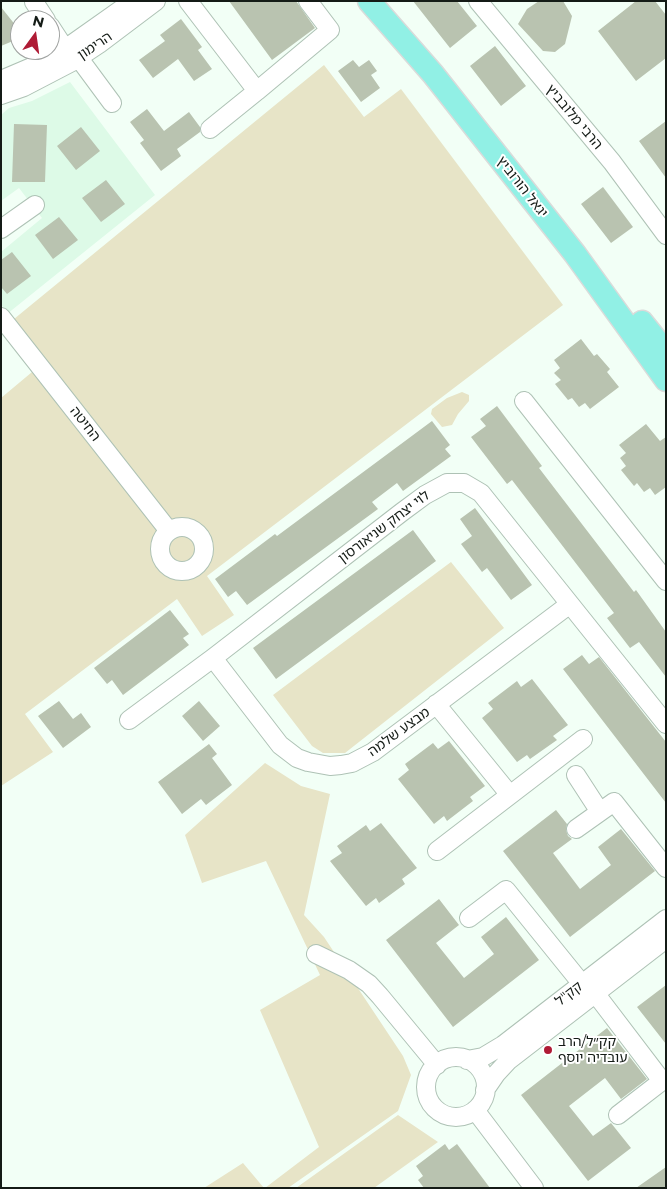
<!DOCTYPE html>
<meta charset="utf-8">
<style>
body{margin:0}
#map{position:relative;width:667px;height:1189px;overflow:hidden;background:#f2fff6;font-family:Montserrat,sans-serif}
canvas{display:block}
.frame{position:absolute;inset:0;border:2px solid #141b16;pointer-events:none}
.north{position:absolute;left:10px;top:10px;width:50px;height:50px;box-sizing:border-box;background:#fff;border:1px solid #a1a4a2;border-radius:50%;rotate:14deg;font-size:14px;font-weight:700;line-height:20px;text-align:center;color:#141b16}
.north::after{content:'';display:block;margin:auto;width:18px;height:22px;background:#af1b35;clip-path:polygon(50% 0,100% 100%,50% 72%,0 100%)}
</style>
<div id="map">
<canvas width="667" height="1189"></canvas>
<div class="frame"></div>
<div class="north">N</div>
</div>
<script>
const c = document.querySelector('canvas').getContext('2d');
c.lineJoin = 'round';
function fill(path, color) { c.fillStyle = color; c.fill(path, 'evenodd'); }
const shape = rows => new Path2D(rows.map(r => 'M' + r).join(''));
function strokePath(path, color, width, dash) { c.strokeStyle = color; c.lineWidth = width; c.lineCap = dash ? 'butt' : 'round'; c.setLineDash(dash || []); c.stroke(path); }
function drawText(font, color, halo, rows, align = 'center') {
  c.font = font + ' Montserrat,"Noto Sans Hebrew",sans-serif'; c.lineWidth = 4; c.setLineDash([]); c.textBaseline = 'middle'; c.strokeStyle = halo; c.fillStyle = color; for (const [text, x, y, turn = 0] of rows) {
    c.save(); c.translate(x, y); c.rotate((+turn || 0) * Math.PI / 180); c.textAlign = isNaN(turn) ? turn : align; if (halo) c.strokeText(text, 0, 0); c.fillText(text, 0, 0); c.restore();
  }
}
const built = shape([
 [70,82,155,195,7,314,1,304,1,252,42,218,19,188,1,201,1,115,9,108,32,101]
]);
const green = shape([
 [324,65,364,117,401,89,563,305,207,576,234,615,202,636,177,599,25,714,53,752,1,786,1,398,44,362,14,319],
 [462,392,469,395,469,401,458,414,452,425,442,427,431,414,432,409,447,398],
 [451,562,504,628,345,753,323,753,312,746,273,695],
 [265,763,301,786,330,794,304,915,324,937,403,1056,411,1075,398,1111,288,1188,265,1188,319,1147,260,1010,320,975,266,861,202,883,185,835],
 [398,1115,438,1142,374,1188,296,1188],
 [243,1163,264,1188,204,1188]
]);
const building = shape([
 [229,1,296,1,315,28,272,60],
 [413,1,457,1,477,26,450,48],
 [539,1,563,1,572,16,565,44,555,52,543,51,518,24,527,9],
 [636,1,655,1,666,15,666,58,636,81,598,31],
 [1,7,20,31,20,38,1,46],
 [181,19,202,47,198,50,212,69,194,81,178,59,153,78,139,60,165,41,160,35],
 [495,46,526,86,501,106,470,66],
 [353,60,359,67,369,60,377,71,371,75,380,88,361,102,338,71],
 [147,109,164,131,189,112,200,127,200,132,177,149,181,156,161,171,140,143,144,140,130,122],
 [666,121,666,178,639,141],
 [14,124,47,125,45,182,12,182],
 [81,127,100,151,76,170,57,146],
 [106,180,125,204,101,222,82,198],
 [603,187,633,227,611,243,581,204],
 [59,217,78,240,53,259,35,235],
 [12,252,31,276,7,294,1,287,1,260],
 [581,339,594,356,597,354,610,369,607,372,619,387,590,409,585,403,579,407,572,398,568,400,555,384,561,380,554,373,560,368,554,360],
 [497,406,542,466,539,468,634,592,636,590,666,632,666,677,639,642,630,648,607,618,614,613,512,480,507,484,471,437,486,426,480,419],
 [432,421,450,445,445,449,451,456,403,491,397,483,372,502,378,509,247,605,236,591,228,597,215,579,275,534,277,536],
 [646,424,660,441,666,437,666,487,655,495,650,488,644,492,637,483,634,486,621,470,626,466,620,458,626,453,619,445],
 [475,508,532,585,511,600,487,568,482,572,461,544,472,536,460,519],
 [413,530,436,561,276,679,253,648],
 [170,610,189,634,183,638,189,645,123,695,112,680,107,684,94,668],
 [582,655,589,664,599,657,666,742,666,803,563,669],
 [532,679,568,725,553,736,557,740,530,759,527,755,517,762,482,718,493,709,488,703,517,681,521,687],
 [59,701,73,719,81,713,91,727,63,748,38,716],
 [199,701,220,726,203,741,182,716],
 [449,741,485,786,470,797,473,801,447,821,444,816,434,824,398,779,409,770,405,764,433,743,438,749],
 [209,744,217,754,212,758,232,785,206,805,201,799,182,814,158,782],
 [556,810,567,824,566,830,568,836,572,839,553,853,580,889,611,865,598,847,621,829,655,871,570,937,503,851],
 [381,823,417,868,402,879,405,884,379,903,376,898,366,906,330,861,342,853,337,846,366,825,370,831],
 [439,899,459,925,436,943,464,978,494,954,481,937,506,917,539,960,453,1027,386,940],
 [666,985,666,1044,637,1007],
 [607,1028,647,1079,621,1099,605,1078,569,1106,593,1136,611,1123,631,1148,588,1181,521,1095],
 [445,1144,449,1150,457,1144,490,1188,424,1188,418,1180,423,1176,416,1166],
 [666,1167,666,1188,636,1188]
]);
const minor = shape([
 [188,1,257,91,210,129],
 [478,1,612,162,666,235],
 [34,2,46,20],
 [50,26,65,49],
 [78,57,112,103],
 [1,80,41,63,65,49,133,1],
 [257,91,330,30,308,1],
 [1,95,24,87,72,62,99,44,156,1],
 [1,229,35,205],
 [1,317,169,531],
 [524,401,666,581],
 '160 549a22 22 0 1 1 44 0a22 22 0 1 1-44 0Z',
 [213,658,280,745,297,758,308,762,330,766,341,765,352,763,373,752,570,604],
 [436,704,510,795],
 [129,720,213,658,402,512,425,495,447,483,464,483,481,493,666,724],
 [576,775,600,812],
 [576,829,614,802,666,868],
 [437,851,583,739],
 [469,918,506,890,582,984],
 [316,954,349,970,369,984,380,996,437,1065],
 [595,993,662,1081,618,1115],
 '426 1087a30 30 0 1 1 60 0a30 30 0 1 1-60 0Z',
 [467,1060,483,1057,503,1045,666,919],
 [485,1090,496,1074,509,1060,666,939],
 [475,1110,534,1188]
]);
const major = shape([
 [369,1,433,74,575,254,666,380],
 [642,322,666,352]
]);
const markers = [
 [548,1050,5,"#af1b35"]
];
const streetNames = [
 ["הרימון",95,46,-34],
 ["הרבי מלובביץ",574,117,50],
 ["יגאל הורוביץ",522,187,52],
 ["החיטה",85,424,52],
 ["לוי יצחק שניאורסון",384,527,-37],
 ["מבצע שלמה",399,732,-36],
 ["קק\"ל",569,994,-38]
];
const poiNames = [
 ["קק״ל/הרב",558,1042],
 ["עובדיה יוסף",558,1058]
];
fill(built, '#ddfae7');
fill(green, '#e7e4c7');
fill(building, '#b9c3b0');
strokePath(minor, '#aec2b5', 20);
strokePath(major, '#d9dbda', 25);
strokePath(minor, '#fff', 18);
strokePath(major, '#91f0e5', 22);
for (const [x, y, r, color] of markers) { const dot = new Path2D(); dot.arc(x, y, r, 0, 2 * Math.PI); c.fillStyle = color; c.fill(dot); strokePath(dot, '#fff', 2); }
drawText('14px', '#141b16', '#fff', streetNames);
drawText('14px', '#141b16', '#fff', poiNames, 'left');
</script>
